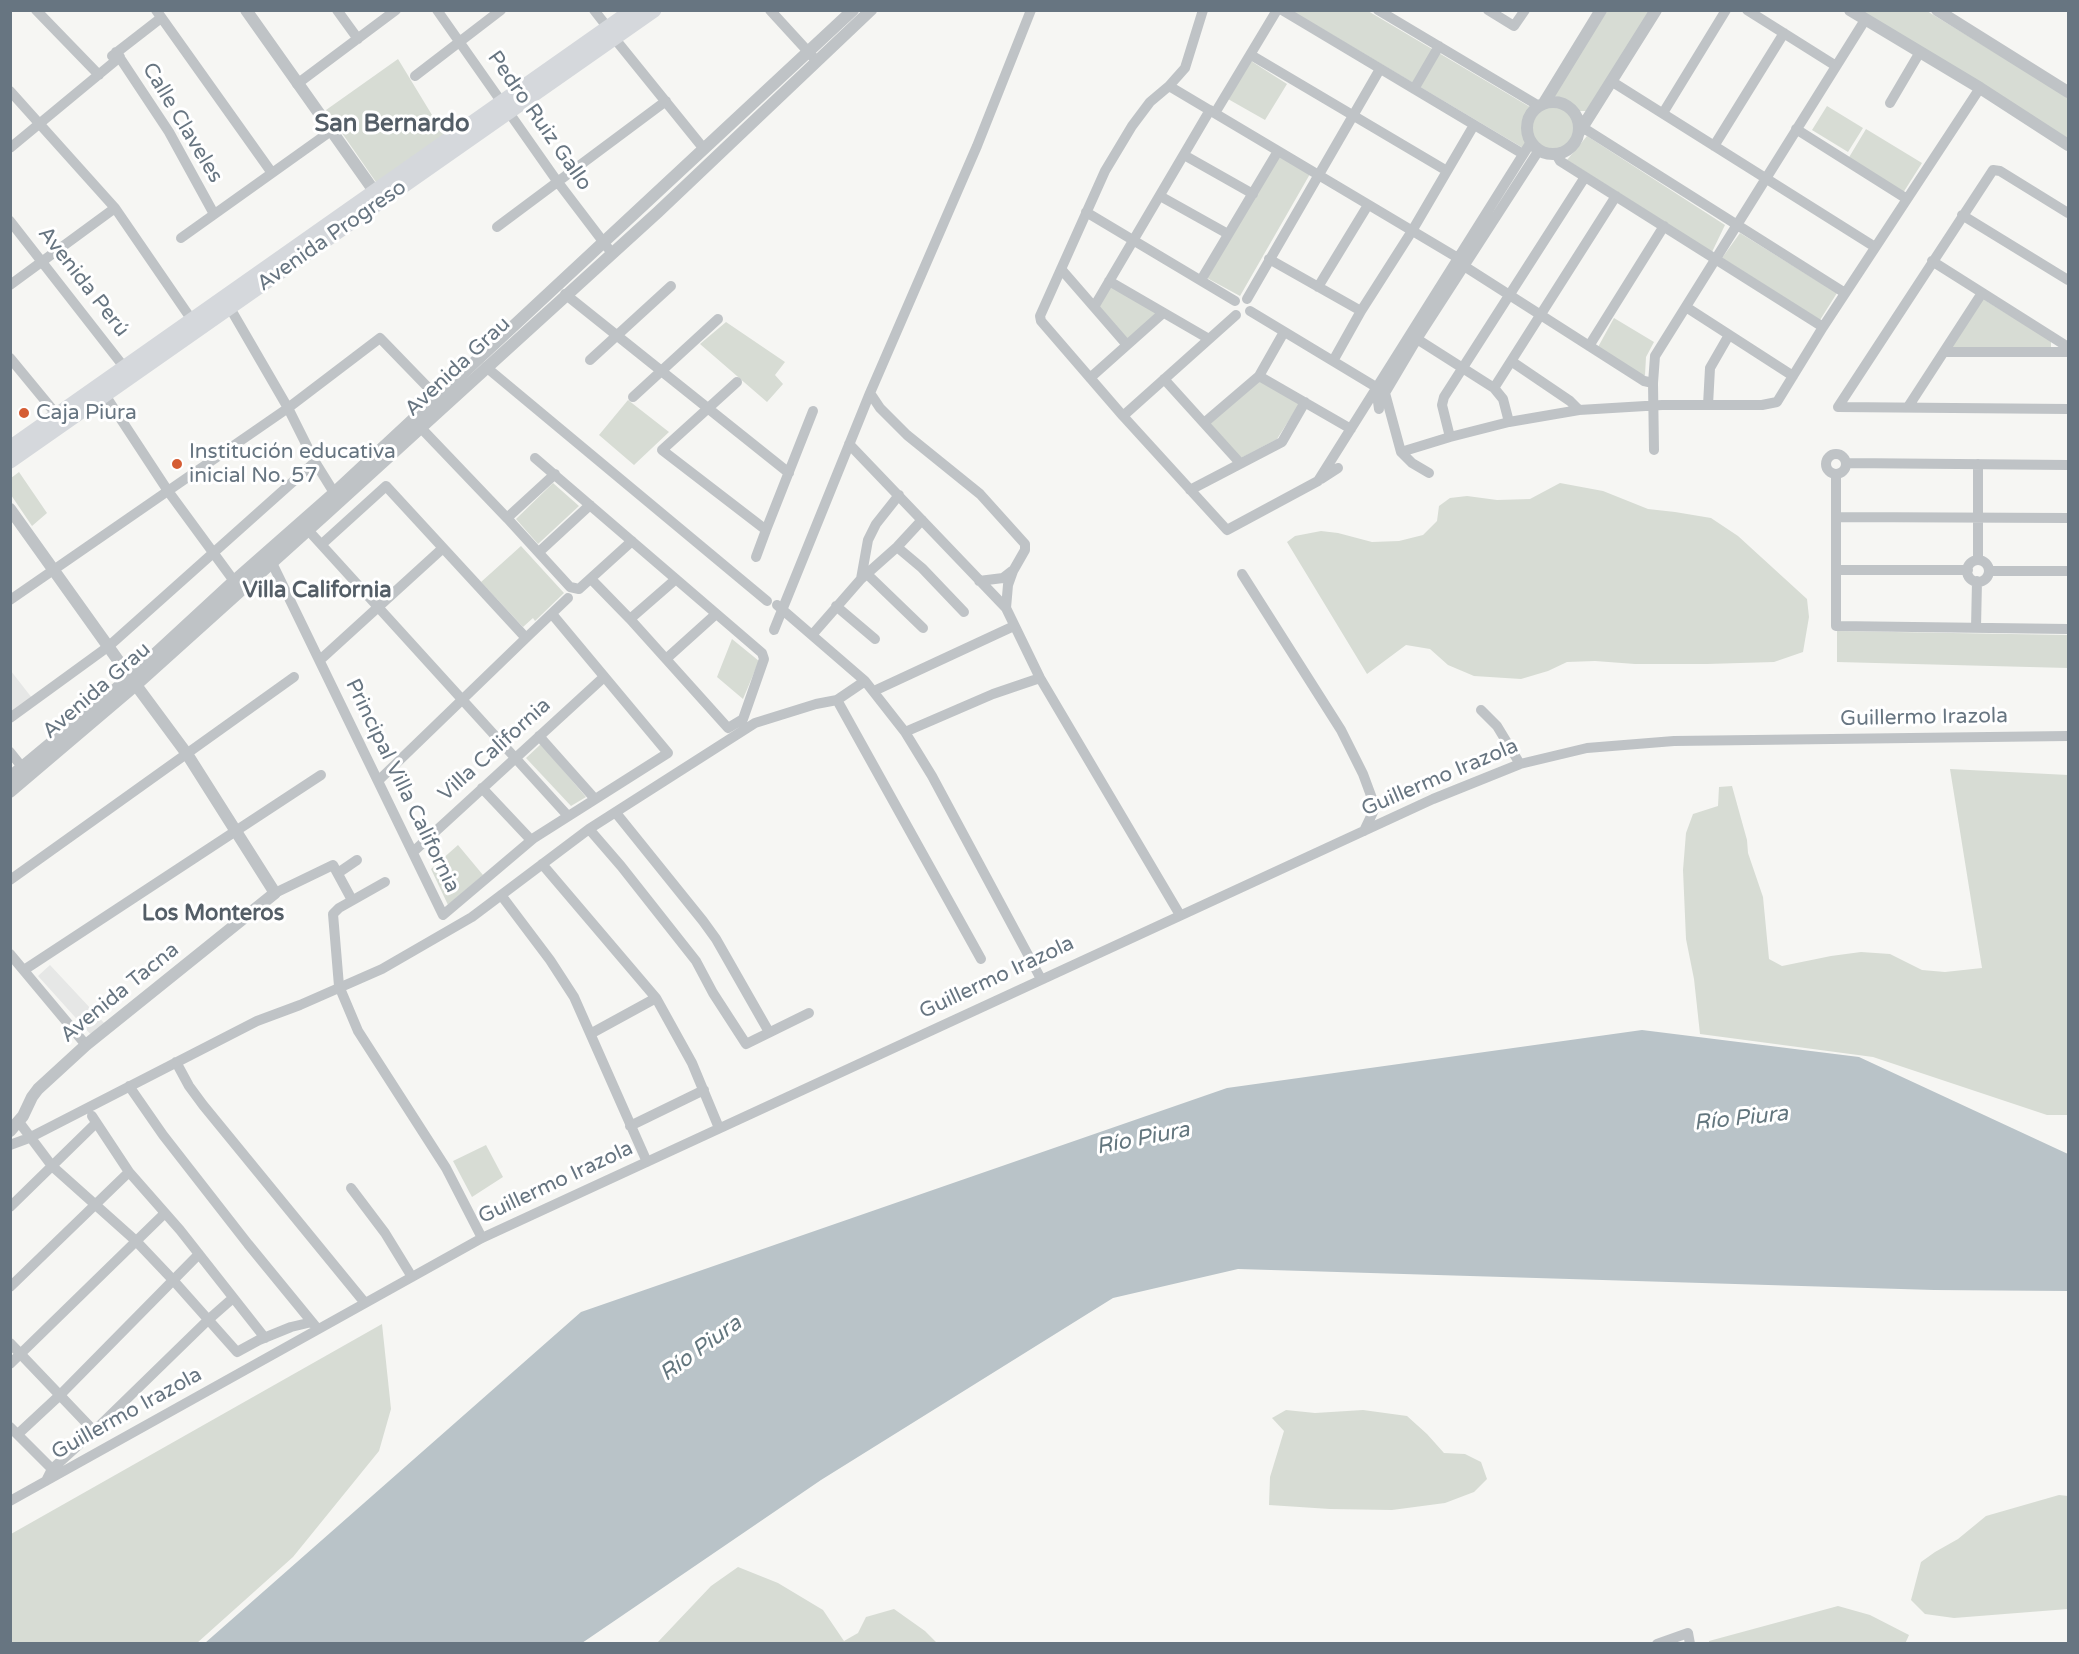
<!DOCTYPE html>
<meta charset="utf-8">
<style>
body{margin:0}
#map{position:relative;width:2079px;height:1654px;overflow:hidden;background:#f6f6f3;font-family:"Varela Round",sans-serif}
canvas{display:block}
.frame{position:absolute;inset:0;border:12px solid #677581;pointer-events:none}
</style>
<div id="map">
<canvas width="2079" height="1654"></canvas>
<div class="frame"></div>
</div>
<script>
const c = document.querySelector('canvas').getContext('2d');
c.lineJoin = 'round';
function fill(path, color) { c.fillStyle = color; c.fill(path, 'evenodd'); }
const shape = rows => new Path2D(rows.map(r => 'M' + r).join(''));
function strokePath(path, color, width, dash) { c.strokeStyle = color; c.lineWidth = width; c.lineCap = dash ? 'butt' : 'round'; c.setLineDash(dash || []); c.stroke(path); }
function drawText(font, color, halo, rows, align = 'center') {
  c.font = font + ' "Varela Round",sans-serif'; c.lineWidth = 6; c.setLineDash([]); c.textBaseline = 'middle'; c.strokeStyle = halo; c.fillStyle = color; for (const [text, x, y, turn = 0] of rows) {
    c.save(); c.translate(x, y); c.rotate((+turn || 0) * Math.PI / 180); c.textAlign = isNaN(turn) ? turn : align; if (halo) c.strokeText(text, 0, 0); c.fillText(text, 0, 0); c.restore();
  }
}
const built = shape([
 [11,671,32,698,11,714],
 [50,965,106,1025,93,1037,38,976]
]);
const green = shape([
 [1292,11,1368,11,1530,107,1523,120,1526,142,1523,148],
 [1606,11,1651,11,1588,111,1579,111,1563,99,1555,96,1554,93],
 [1860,11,1927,11,2068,97,2068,139],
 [398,59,446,138,378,185,326,110],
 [1251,61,1287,84,1265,120,1228,99],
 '1532 128a22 22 0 1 1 44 0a22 22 0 1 1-44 0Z',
 [1827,106,1863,128,1848,152,1812,130],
 [1866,129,1922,163,1903,193,1848,159],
 [1587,136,1725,225,1712,252,1567,160],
 [1279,156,1310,174,1240,296,1207,278],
 [1740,233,1837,293,1820,320,1722,258],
 [1109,286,1157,313,1128,340,1097,307],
 [1983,299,2051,341,2051,348,1950,348],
 [1614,318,1654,342,1646,357,1645,375,1641,376,1598,347],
 [726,322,785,362,775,375,783,384,767,402,700,344],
 [1257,380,1300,403,1277,439,1241,458,1209,424],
 [628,400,669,432,634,465,599,435],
 [19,472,47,513,32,526,11,495,11,478],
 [553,483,579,506,538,544,516,519],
 [1560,483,1603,491,1648,509,1675,512,1711,518,1738,536,1807,599,1809,617,1803,652,1774,662,1707,664,1635,664,1595,661,1567,662,1548,671,1521,679,1474,676,1448,665,1430,649,1406,645,1367,674,1287,542,1295,536,1321,531,1338,533,1372,542,1399,541,1423,535,1437,521,1439,506,1450,498,1467,496,1497,500,1530,499],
 [521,546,564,593,535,621,533,618,523,627,481,582],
 [1837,631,2068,635,2068,668,1837,662],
 [732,639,759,661,743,699,717,677],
 [541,744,586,797,571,806,526,758],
 [1950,769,2068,775,2068,1115,2047,1115,1873,1057,1700,1034,1694,979,1686,939,1683,870,1686,833,1693,814,1718,806,1719,787,1732,786,1747,840,1748,853,1763,897,1769,959,1782,966,1831,956,1861,952,1890,954,1922,970,1945,972,1982,968],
 [458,845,483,875,448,905,431,869],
 [486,1145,503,1177,472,1197,453,1161],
 [382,1324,391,1409,379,1451,293,1557,197,1643,11,1643,11,1534],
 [1286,1410,1315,1413,1363,1410,1407,1416,1427,1434,1444,1453,1465,1454,1481,1462,1487,1479,1474,1492,1445,1503,1392,1510,1330,1509,1269,1505,1270,1477,1284,1431,1272,1418],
 [2059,1495,2068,1496,2068,1609,1954,1618,1925,1614,1911,1600,1921,1562,1935,1552,1958,1539,1986,1516],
 [738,1567,778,1583,823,1610,844,1641,858,1633,866,1617,894,1609,925,1631,937,1643,657,1643,711,1586],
 [1838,1606,1870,1615,1909,1635,1905,1644,1709,1643,1709,1641]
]);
const water = shape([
 [1642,1030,1859,1057,2068,1154,2068,1291,1934,1290,1238,1269,1113,1298,821,1480,582,1643,205,1643,581,1312,1227,1088]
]);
const minor = shape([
 [36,10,99,75],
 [156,10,272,173],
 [337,10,358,39],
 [437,10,557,181,611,252],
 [594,10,608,28],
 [770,10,813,57],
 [1203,10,1185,68,1169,86,1150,102,1132,126,1105,171,1040,316,1041,321,1123,416,1227,530,1318,481,1531,142],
 [1282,10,1523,154],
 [1378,10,1539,106],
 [1488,10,1514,26,1525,10],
 [1747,10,1836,66],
 [615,39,704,149],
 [116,52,169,132,214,214],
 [1251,55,1447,171],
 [112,56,161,18],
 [415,76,501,10],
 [1611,81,1875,247],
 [297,84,396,10],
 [1169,86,1458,258],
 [1414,89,1439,46],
 [10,91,115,208,196,326],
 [1890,103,1920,52],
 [1215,113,1277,10],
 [1663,113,1726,10],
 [1582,127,1845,293],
 [1796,129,1907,199],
 [1714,146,1784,33],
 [10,148,120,57],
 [1556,154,1560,161,1823,327],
 [1184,155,1253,194],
 [1160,196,1228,234],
 [1086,212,1235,301],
 [1962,215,2068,280],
 [10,221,124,367],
 [497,227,666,101],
 [181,238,331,131],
 [1269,259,1361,311],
 [1932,261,2068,347],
 [1464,266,1644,381,1653,383],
 [1061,269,1127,345],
 [1201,280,1278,151],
 [1109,281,1209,339],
 [10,285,115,208],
 [1318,287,1368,205],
 [565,294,789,473],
 [1247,299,1380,69],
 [1094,307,1210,110],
 [1686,307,1793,376],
 [230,308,288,408,315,462,338,499],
 [1250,311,1376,387,1379,409],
 [1417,339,1494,388],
 [1589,346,1664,226],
 [1944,352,2068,352],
 [10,358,57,415],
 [590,360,671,286],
 [1333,361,1361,311,1412,231,1474,125],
 [1511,361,1570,401,1579,410],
 [486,367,767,601],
 [1259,376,1351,429],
 [1090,378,1163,313],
 [1164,379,1240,463],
 [737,382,662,450,766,530,813,411],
 [870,393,880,408,907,435,980,494,1025,544,1025,550,1013,571,1008,585,1006,608],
 [105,395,168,491,234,581],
 [633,397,718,319],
 [1708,405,1710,368,1729,335],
 [1838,407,1993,170,2000,171,2068,213],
 [1838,407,2068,409],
 [1908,407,1982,293],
 [1123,416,1236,315],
 [1509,422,1503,399,1494,388,1616,196],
 [1204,423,1259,376,1284,332],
 [421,428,507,518,570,587,579,589,632,541],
 [1450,437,1442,405,1444,397,1585,177],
 [849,444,1006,608,1040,678,1180,915],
 [1654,450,1653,383,1655,356,1865,20],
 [1401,452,1450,437,1509,422,1579,410,1662,405,1762,405,1777,402,1823,327,1980,88],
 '1826 464a10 10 0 1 1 20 0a10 10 0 1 1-20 0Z',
 [535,458,762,653,764,659,743,719,728,728,630,619,591,579],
 [1847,463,2068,465],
 [1429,473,1412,463,1401,452,1385,393,1417,339,1539,150],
 [1836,474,1836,626,2068,629],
 [1321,479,1338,468],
 [1190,490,1282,442,1305,402],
 [1836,517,2068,518],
 [507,518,555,474],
 [308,530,568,816],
 [322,544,386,486,526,638,568,598],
 [897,547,922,568,964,612],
 [539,552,590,505],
 [756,557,766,530],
 [1978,560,1978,464],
 '1967 571a11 11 0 1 1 22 0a11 11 0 1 1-22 0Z',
 [272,563,443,915,534,838,668,753,552,614],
 [1836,570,1968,570],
 [1989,571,2068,571],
 [867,574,923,628],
 [1242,574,1341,730,1363,774,1373,801,1374,810,1364,831],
 [861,579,868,540,876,524,899,495],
 [979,581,1003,578,1012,571],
 [10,600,288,408,380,338,443,403],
 [777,605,865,681],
 [836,606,875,639],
 [630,619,676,579],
 [1976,628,1977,581],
 [774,630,870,393,977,146,1031,10],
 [812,635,861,579,897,547,922,520],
 [666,659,716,614],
 [320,660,443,548],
 [874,691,1014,626],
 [1481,710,1497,726,1520,764],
 [10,718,109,646,315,462],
 [905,732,993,694,1040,678],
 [539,736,595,799],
 [10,752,22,767],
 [378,781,526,638],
 [482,788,531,840],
 [616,813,703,921,716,939,769,1032],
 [589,829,621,866,696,961,713,993,746,1044,809,1013],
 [413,852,604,677],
 [542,864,656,998,692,1063,719,1128],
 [338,873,357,860],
 [10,880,294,677],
 [385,882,339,908,333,914,339,986,358,1031,446,1168,482,1238],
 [275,893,333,865,352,900],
 [501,895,550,960,574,997,647,1162],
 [10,954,86,1045],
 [981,959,837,700,865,681,905,732,932,776,1041,979],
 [24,970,321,775],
 [592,1033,656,998],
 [176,1062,189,1086,203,1105,365,1303],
 [129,1086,163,1135,248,1244,316,1327],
 [92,1116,129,1172,180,1230,265,1338],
 [19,1122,52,1166,136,1241,173,1280,237,1352,259,1340,291,1327,312,1322],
 [630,1126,704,1090],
 [10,1145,29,1138,257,1021,300,1005,382,969,472,917,589,829,755,723,816,704,837,700],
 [351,1188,385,1233,412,1277],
 [10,1207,95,1124],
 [10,1287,129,1172],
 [10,1343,94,1431],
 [10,1364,165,1213],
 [10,1427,52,1469],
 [18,1434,60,1395,199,1254],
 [46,1481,52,1469,94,1431,208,1320,233,1298],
 [10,1501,482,1238,1433,799,1520,764,1587,748,1674,741,2068,736],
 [1657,1644,1688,1633,1690,1644]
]);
const tertiary = shape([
 [246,10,379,198],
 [1850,10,1980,88,2068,145],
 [1937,10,2068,92],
 '1527 128a26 26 0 1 1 52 0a26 26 0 1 1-52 0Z',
 [1544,103,1601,10],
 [1580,131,1656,10],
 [10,509,130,677,187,754,275,893,86,1045,38,1089,32,1097,23,1116,10,1131],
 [10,777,130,677,234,581,334,493,853,10],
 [10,792,136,685,326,514,658,212,871,10]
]);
const primary = shape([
 [10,448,633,10],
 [10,461,654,10]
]);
const markers = [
 [24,413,6,"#d55d34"],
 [177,464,6,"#d55d34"]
];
const streetNames = [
 ["Pedro Ruiz Gallo",539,121,55],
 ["Calle Claveles",182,123,59],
 ["Avenida Progreso",332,236,-35],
 ["Avenida Perú",83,282,52],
 ["Avenida Grau",458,367,-43],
 ["Avenida Grau",97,691,-41],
 ["Guillermo Irazola",1924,718,-1],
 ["Villa California",495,750,-42],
 ["Guillermo Irazola",1440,778,-23],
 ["Principal Villa California",402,786,64],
 ["Guillermo Irazola",997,978,-25],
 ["Avenida Tacna",120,993,-39],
 ["Guillermo Irazola",556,1183,-25],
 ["Guillermo Irazola",127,1414,-29]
];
const poiNames = [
 ["Caja Piura",36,413],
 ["Institución educativa",189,452],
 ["inicial No. 57",189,476]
];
const neighbourhoodNames = [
 ["Villa California",317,591],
 ["Los Monteros",213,914]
];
const waterNames = [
 ["Río Piura",1741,1119,-6],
 ["Río Piura",1143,1139,-11],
 ["Río Piura",701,1349,-36]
];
const quarterNames = [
 ["San Bernardo",392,125]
];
fill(built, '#e6e7e6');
fill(green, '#d7dcd4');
fill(water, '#b9c3c8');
strokePath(minor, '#bfc3c6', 10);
strokePath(tertiary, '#bfc3c6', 12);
strokePath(primary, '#d5d8dc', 15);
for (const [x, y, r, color] of markers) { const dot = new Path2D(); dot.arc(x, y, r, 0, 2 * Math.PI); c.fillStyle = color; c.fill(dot); strokePath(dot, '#fff', 2); }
drawText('21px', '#677581', '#fff', streetNames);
drawText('21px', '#677581', '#fff', poiNames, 'left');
drawText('bold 22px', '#545e67', '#fff', neighbourhoodNames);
drawText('italic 22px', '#63767e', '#fff', waterNames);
drawText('bold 24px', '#545e67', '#fff', quarterNames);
</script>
